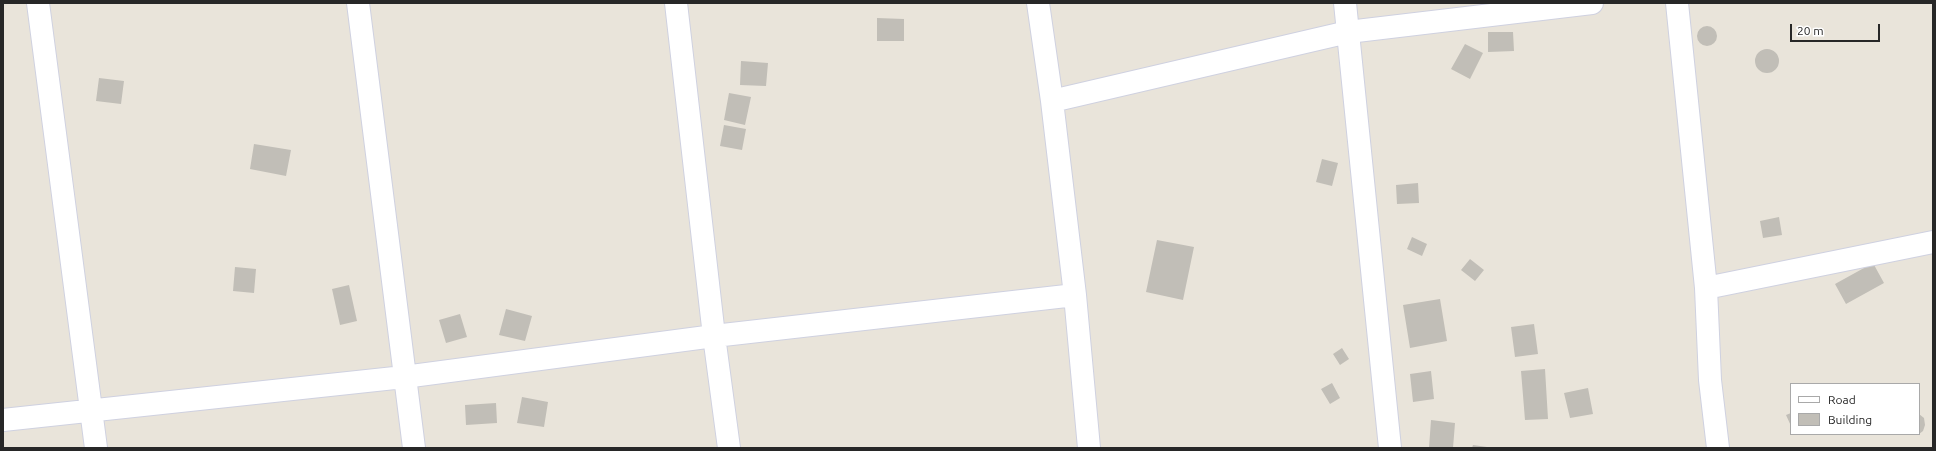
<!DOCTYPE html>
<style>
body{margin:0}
#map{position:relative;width:1936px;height:451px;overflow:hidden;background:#e9e4da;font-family:Ubuntu,sans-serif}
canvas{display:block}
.frame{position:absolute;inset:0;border:4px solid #272727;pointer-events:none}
.legend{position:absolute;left:1790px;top:383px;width:130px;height:52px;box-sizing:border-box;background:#fff;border:1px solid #a9a9a9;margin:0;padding:5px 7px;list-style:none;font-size:12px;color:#272727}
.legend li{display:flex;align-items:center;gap:8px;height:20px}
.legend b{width:20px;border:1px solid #a9a9a9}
.scale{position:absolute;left:1790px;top:24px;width:90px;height:18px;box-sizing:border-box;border:2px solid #272727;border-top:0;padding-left:5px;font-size:12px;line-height:14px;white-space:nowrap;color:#272727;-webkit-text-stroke:3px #fff;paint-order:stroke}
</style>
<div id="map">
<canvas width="1936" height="451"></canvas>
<div class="frame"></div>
<ul class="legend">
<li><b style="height:5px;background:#fff"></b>Road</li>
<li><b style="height:11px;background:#c1beb7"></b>Building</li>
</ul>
<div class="scale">20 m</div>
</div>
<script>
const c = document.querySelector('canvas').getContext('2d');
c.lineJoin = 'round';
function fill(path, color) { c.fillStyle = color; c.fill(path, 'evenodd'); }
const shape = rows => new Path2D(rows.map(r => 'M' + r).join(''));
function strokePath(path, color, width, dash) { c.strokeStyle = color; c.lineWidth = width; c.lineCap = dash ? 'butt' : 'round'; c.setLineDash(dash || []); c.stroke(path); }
const building = shape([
 [877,18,904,19,904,41,877,41],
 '1697 36a10 10 0 1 1 20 0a10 10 0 1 1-20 0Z',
 [1488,32,1513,32,1514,51,1488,52],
 [1465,44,1483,53,1470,79,1451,69],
 '1755 61a12 12 0 1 1 24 0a12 12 0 1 1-24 0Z',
 [741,61,768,63,766,86,740,85],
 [99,78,124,81,121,104,96,101],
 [729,93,751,97,745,125,724,120],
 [724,125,746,129,742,150,720,146],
 [254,144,291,150,286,176,250,169],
 [1322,159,1338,163,1332,186,1316,182],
 [1418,183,1419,203,1397,204,1396,185],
 [1779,217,1782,235,1763,238,1760,221],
 [1412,237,1427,244,1422,256,1407,249],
 [1157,240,1194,247,1183,300,1146,292],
 [1470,259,1484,270,1475,281,1461,270],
 [1873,263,1884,283,1846,304,1835,284],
 [235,267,256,269,254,293,233,291],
 [349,285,357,321,340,325,332,289],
 [1440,299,1447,341,1410,348,1403,305],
 [506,309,532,316,525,341,499,335],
 [460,314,467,337,446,343,439,320],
 [1534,324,1538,354,1515,357,1511,327],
 [1342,348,1349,359,1340,365,1333,354],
 [1545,369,1548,419,1525,420,1521,371],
 [1431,371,1434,399,1413,402,1410,374],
 [1332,383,1340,398,1330,404,1321,389],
 [1588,388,1593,414,1570,418,1564,393],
 [522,397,548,402,544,427,517,423],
 [496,403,497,423,466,425,465,405],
 [1791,413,1791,426,1786,415],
 [1919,414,1924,418,1925,425,1923,431,1919,434],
 [1431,420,1455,423,1453,448,1429,448],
 [1473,445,1487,447,1487,448,1472,448]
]);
const minor = shape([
 [38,3,96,448],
 [358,3,414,448],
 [676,3,714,336,729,448],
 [1038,3,1052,101,1075,295,1089,448],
 [1345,3,1390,448],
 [1677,3,1706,288,1710,380,1718,448],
 [1052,101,1348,32,1592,3],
 [1706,288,1933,242],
 [3,420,404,377,714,336,1075,295]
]);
fill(building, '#c1beb7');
strokePath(minor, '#cfd1e0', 24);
strokePath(minor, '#fff', 22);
</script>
